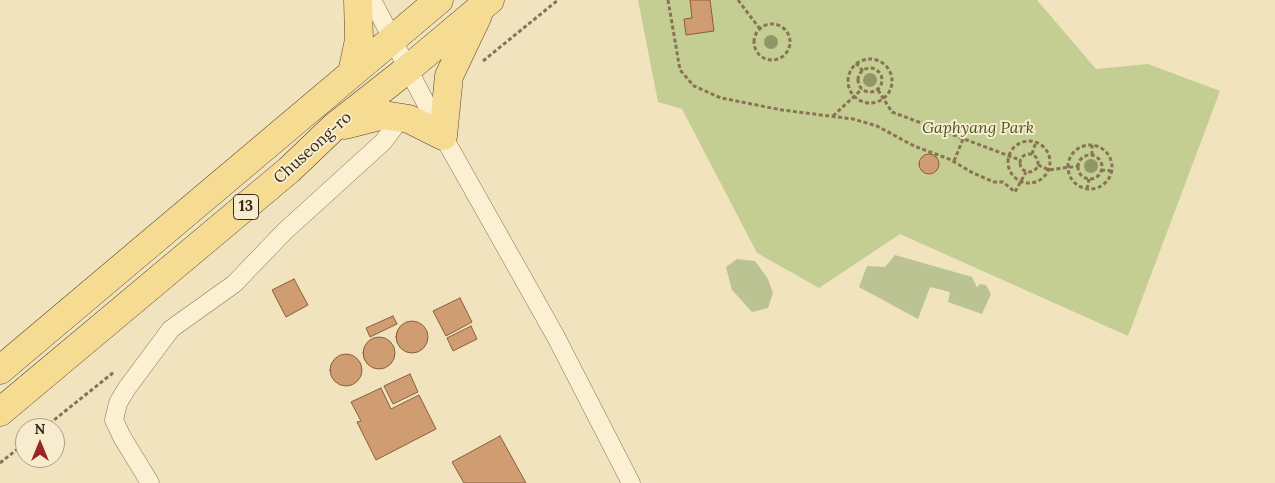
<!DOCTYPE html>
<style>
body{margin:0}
#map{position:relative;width:1275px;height:483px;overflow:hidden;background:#f0e3be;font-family:Lora,serif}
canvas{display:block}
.north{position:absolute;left:15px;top:418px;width:50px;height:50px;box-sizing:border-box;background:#f7edce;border:1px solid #ab9f86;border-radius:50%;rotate:0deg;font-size:14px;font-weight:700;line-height:20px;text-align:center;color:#382a1b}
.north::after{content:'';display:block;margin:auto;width:18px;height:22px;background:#9c2623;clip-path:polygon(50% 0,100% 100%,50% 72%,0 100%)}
</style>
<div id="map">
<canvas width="1275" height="483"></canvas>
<div class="north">N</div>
</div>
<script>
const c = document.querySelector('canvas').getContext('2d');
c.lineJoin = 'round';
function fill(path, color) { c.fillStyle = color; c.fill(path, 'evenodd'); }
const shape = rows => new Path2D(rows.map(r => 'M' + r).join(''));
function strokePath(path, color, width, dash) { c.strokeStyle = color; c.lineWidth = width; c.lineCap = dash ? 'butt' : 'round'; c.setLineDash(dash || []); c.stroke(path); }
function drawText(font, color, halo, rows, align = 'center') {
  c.font = font + ' Lora,serif'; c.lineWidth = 4; c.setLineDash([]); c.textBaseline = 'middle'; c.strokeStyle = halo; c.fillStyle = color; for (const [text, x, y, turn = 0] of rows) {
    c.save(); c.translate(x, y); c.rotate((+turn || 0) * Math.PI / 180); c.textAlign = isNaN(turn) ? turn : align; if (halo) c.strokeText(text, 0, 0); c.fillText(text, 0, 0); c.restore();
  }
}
const green = shape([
 [638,0,1037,0,1096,69,1148,64,1220,91,1128,336,900,234,819,288,757,253,682,109,658,102]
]);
const cemetery = shape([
 [895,255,972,277,977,287,980,284,986,285,991,294,982,314,948,302,950,292,930,287,918,319,859,287,867,266,885,267],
 [737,259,755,261,768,279,773,293,768,308,752,312,732,290,726,267]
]);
const building = shape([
 [690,0,710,0,714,31,686,35,684,19,692,18,690,0],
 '919 164a10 10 0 1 1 20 0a10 10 0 1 1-20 0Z',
 [294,279,308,305,286,317,272,290,294,279],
 [460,298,472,322,446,336,433,311,460,298],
 [393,316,397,324,370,337,366,328,393,316],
 '396 337a16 16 0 1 1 32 0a16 16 0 1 1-32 0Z',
 [471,326,477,339,453,351,447,338,471,326],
 '363 353a16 16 0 1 1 32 0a16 16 0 1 1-32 0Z',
 '330 370a16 16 0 1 1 32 0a16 16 0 1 1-32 0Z',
 [410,374,418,392,393,404,384,386,410,374],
 [381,388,391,409,419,395,436,429,376,460,357,422,361,421,351,402,381,388],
 [500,436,526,483,464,483,452,462,500,436]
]);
const path = shape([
 [668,0,680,70,694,86,721,98,782,110,853,119,877,126,914,146,949,159,973,173,994,182,1003,182,1015,192,1026,172],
 [738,0,760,29],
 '754 42a18 18 0 1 1 36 0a18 18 0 1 1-36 0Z',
 '848 81a22 22 0 1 1 44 0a22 22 0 1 1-44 0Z',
 [483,61,558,0],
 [856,63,863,71],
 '858 80a12 12 0 1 1 24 0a12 12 0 1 1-24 0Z',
 [878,90,892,112,1020,160],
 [833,116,862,89],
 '1008 162a21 21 0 1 1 42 0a21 21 0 1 1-42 0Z',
 '1068 167a22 22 0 1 1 44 0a22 22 0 1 1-44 0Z',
 '1020 163a9 9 0 1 1 18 0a9 9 0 1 1-18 0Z',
 [1032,154,1036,142],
 [1092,155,1092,145],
 '1078 167a12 12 0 1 1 24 0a12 12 0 1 1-24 0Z',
 [954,161,968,127],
 [1038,165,1049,170,1078,166],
 [1101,170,1112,171],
 [1087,189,1089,179],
 [44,428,114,372],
 [0,463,25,443]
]);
const minor = shape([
 [372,0,443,136,556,337,631,483],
 [150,483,122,437,114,420,118,403,127,388,171,329,234,284,285,231,383,142,401,118]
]);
const primary = shape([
 [352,73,359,40,358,0],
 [345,125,384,115,409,119,443,136,449,76,478,15],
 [0,370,439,0],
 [0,412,289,170,334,127,409,68,490,0]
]);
const trees = [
 [771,42],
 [870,80],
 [1091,166]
];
const shields = [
 [246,207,25]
];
const shieldNames = [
 ["13",246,207]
];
const parkNames = [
 ["Gaphyang Park",978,128]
];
const streetNames = [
 ["Chuseong-ro",313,148,-42]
];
fill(green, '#c5ce92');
fill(cemetery, '#bbc392');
fill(building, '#d09d72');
strokePath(building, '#8a5d3b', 1);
strokePath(minor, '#897356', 19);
strokePath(primary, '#57412b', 29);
strokePath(path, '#897356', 3, [4, 2.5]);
strokePath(minor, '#fbf0d2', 18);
strokePath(primary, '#f6db93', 28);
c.fillStyle = '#929568';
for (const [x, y] of trees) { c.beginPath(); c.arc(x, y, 7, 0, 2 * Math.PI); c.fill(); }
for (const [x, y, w] of shields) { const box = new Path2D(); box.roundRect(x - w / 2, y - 12.5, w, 25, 4); c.fillStyle = '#f7edce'; c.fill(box); strokePath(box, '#382a1b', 1); }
drawText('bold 15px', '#382a1b', null, shieldNames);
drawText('italic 16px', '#465521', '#f7edce', parkNames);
drawText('16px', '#382a1b', '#f7edce', streetNames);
</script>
